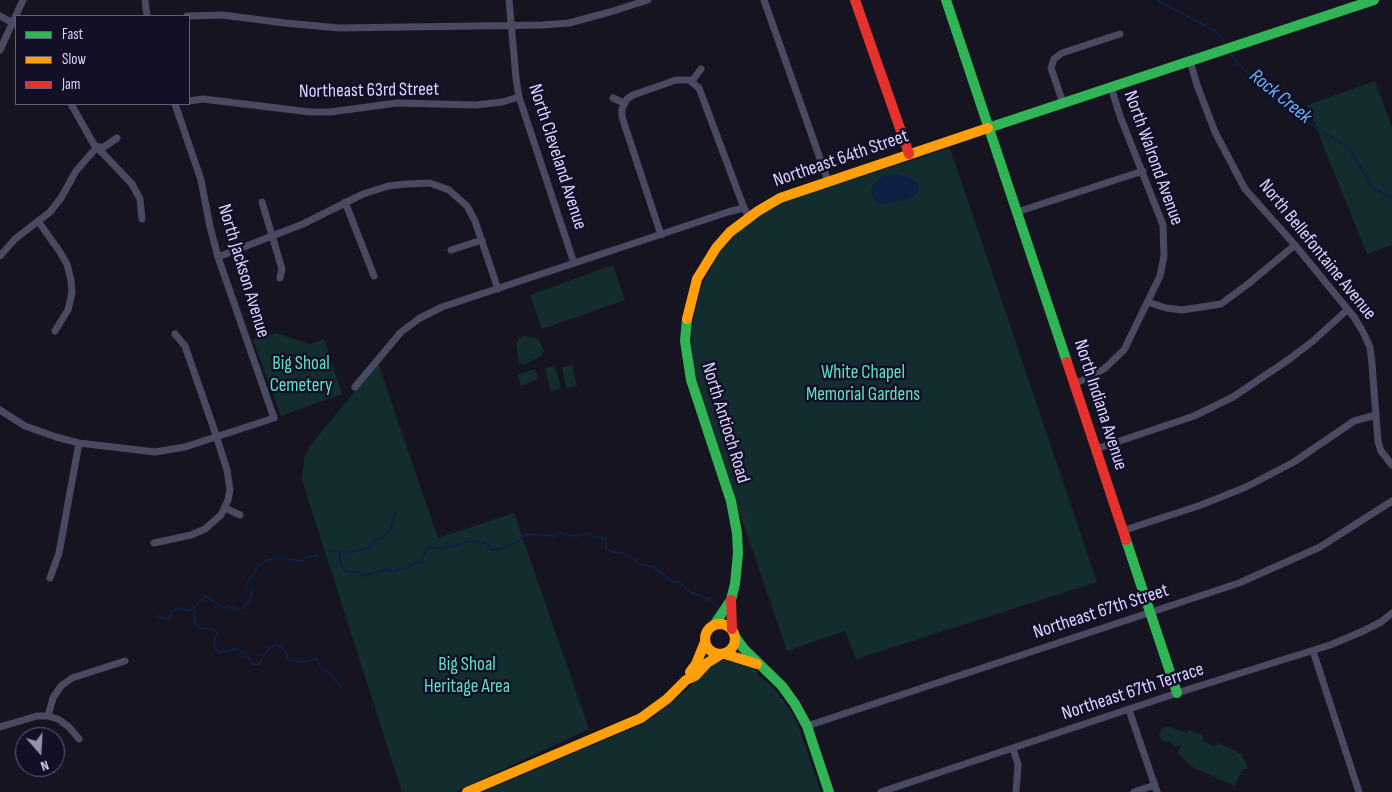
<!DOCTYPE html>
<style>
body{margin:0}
#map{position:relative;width:1392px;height:792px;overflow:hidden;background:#161421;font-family:"Sofia Sans Condensed",sans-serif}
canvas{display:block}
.legend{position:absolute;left:15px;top:15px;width:175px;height:90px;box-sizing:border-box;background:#130f26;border:1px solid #625e7d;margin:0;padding:6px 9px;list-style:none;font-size:15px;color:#d9d4ff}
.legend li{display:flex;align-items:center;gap:10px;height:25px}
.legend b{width:25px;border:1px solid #625e7d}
.north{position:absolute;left:15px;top:727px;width:50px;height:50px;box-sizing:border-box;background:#130f26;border:1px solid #625e7d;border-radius:50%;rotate:161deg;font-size:14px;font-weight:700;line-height:20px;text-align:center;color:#d9d4ff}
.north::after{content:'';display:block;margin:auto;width:18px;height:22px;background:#9591b1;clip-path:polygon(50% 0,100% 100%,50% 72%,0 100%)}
</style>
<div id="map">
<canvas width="1392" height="792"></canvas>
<ul class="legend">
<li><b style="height:6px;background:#30b455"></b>Fast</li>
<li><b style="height:6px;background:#ff9f0a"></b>Slow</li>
<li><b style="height:6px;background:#e5322d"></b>Jam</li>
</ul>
<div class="north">N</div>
</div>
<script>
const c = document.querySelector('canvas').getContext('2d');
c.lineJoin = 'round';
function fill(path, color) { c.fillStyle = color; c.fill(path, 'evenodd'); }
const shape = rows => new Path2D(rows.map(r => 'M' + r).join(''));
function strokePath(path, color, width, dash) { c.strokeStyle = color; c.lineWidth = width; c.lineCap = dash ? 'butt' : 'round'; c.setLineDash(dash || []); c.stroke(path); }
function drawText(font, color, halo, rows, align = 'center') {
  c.font = font + ' "Sofia Sans Condensed",sans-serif'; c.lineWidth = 5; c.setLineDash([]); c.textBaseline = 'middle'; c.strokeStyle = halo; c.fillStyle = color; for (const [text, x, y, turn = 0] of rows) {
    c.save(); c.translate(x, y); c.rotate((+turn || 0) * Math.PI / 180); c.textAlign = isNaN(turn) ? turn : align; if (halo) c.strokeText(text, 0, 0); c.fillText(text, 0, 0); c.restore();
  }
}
const green = shape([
 [1375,81,1392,128,1392,245,1367,254,1307,105],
 [950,148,1097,582,856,659,845,631,787,651,703,406,693,368,691,330,701,287,717,256,740,229,772,207,806,194],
 [613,265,625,300,542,329,530,295],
 [276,333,310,344,324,339,342,394,281,416,253,340],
 [525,336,535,338,539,340,544,351,541,356,524,365,519,363,516,344,519,338],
 [378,363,438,538,514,513,589,729,455,792,402,792,302,480,304,459,309,447],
 [572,365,577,386,566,388,562,367],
 [555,366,561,388,551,392,545,369],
 [535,369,538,379,521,386,517,375],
 [722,660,729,660,749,666,758,671,758,675,773,687,790,710,798,725,821,792,482,792,640,725,655,716,684,692,714,663],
 [1169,727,1187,733,1189,730,1204,736,1202,741,1214,746,1218,743,1242,754,1248,769,1243,769,1235,786,1192,767,1178,753,1181,745,1174,747,1170,742,1163,741,1159,735,1162,728]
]);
const water = shape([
 [893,174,905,176,917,182,919,187,917,193,910,199,885,204,878,203,872,196,871,189,873,185,883,176]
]);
const stream = shape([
 [1157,0,1215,31,1223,40],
 [1231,55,1239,65,1256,80,1271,87,1288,110,1349,148,1372,187,1392,198],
 [327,551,339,551,341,566,345,571,359,573,366,576,369,574,387,569,395,572,397,569,406,569,414,563,422,563,423,557,427,549,430,548,441,549,453,545,456,546,469,541,485,543,491,550,503,548,517,542,526,534,554,536,559,532,565,535,576,536,588,533,594,537,604,538,606,541,606,549,616,553,624,553,640,564,654,567,671,581,681,584,690,592,709,599,720,609],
 [339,551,352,552,370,547,374,541,382,538,390,529,396,512],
 [194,609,195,612,194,622,197,626,204,629,213,629,217,633,214,643,215,648,219,652,224,652,233,649,238,650,244,653,253,664,258,664,261,661,262,656,274,645,281,646,286,651,288,660,302,662,316,659,321,667,329,673,342,687],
 [158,616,168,619,171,616,171,613,173,610,181,608,190,611,206,596,220,606,225,608,227,606,239,610,243,608,250,600,252,591,247,588,246,584,254,574,257,567,261,564,266,560,279,558,303,561,305,558,317,555]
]);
const street = shape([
 [145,0,147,16],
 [509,0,516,78,519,97,574,263],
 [764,0,828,181],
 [0,16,15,24],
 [187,16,222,15,285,23,339,28,542,25,569,23,610,12,648,0],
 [0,50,23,0],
 [1190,61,1197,85,1215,132,1245,189,1295,245,1354,317,1363,332,1370,347,1372,364,1378,442,1381,451,1392,465],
 [692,81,701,69],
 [613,98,624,103],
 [189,101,203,99,310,112,330,112,397,103,476,105,502,102,519,97],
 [1063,103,1051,68,1054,59,1062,53,1120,34],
 [71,104,93,143,132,184,140,199,142,219],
 [262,202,282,269,280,278],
 [345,202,374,276],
 [1017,212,1143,171],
 [38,221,60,252,67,264,71,280,72,293,68,310,55,331],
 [661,235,622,117,622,109,627,99,633,95,676,80,689,80,699,88,744,208],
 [451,250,482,240],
 [0,256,15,239,50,212,61,198,76,171,97,147,104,147,117,138],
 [218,257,303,224,363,194,388,186,406,184,430,183,449,190,467,206,475,221,498,289],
 [1148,302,1166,308,1182,310,1221,304,1248,284,1295,245],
 [1075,384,1104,369,1124,350,1160,276,1164,256,1163,225,1120,116,1111,87],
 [355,387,401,332,420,318,442,307,728,212,744,208,749,217],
 [0,410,25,426,56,437,79,443,155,452,185,447,274,418,218,257,210,227,201,180,175,104],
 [1096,449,1194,416,1233,397,1288,360,1313,341,1347,310],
 [225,508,240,515],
 [1122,531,1201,505,1246,487,1294,462,1354,421,1376,415],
 [154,543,191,535,205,529,221,515,228,500,230,490,227,470,215,432,185,346,175,334],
 [50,578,59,553,79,443],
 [1313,651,1359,792],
 [1129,710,1157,792],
 [48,716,53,698,61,686,72,678,125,661],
 [807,726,1239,583,1320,547,1392,501],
 [0,727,37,716,48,716,58,719,69,727,79,739],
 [1013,749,1018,764,1016,792],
 [881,792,1177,693,1330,645,1361,632,1381,622,1392,613],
 [1134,792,1155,785]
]);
const fast = shape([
 [946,0,1067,362],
 [988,128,1374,0],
 [687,319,685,341,691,380,731,501,737,533,738,553,735,584,731,600,714,625],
 [1126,540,1177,693],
 [736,638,744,649,782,686,795,704,807,726,829,792]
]);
const slow = shape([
 [687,319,697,279,716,248,730,232,758,211,780,198,988,128],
 '705 639a15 15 0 1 1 30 0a15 15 0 1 1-30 0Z',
 [725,654,757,664],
 [690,672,696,664,705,642],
 [467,792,641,718,667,699,686,680,695,676,707,663,720,655]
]);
const jam = shape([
 [855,0,909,154],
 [1067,362,1126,540],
 [731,600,732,629]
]);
const streetNames = [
 ["Northeast 63rd Street",369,91,-1],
 ["North Cleveland Avenue",557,157,72],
 ["North Walrond Avenue",1153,158,70],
 ["Northeast 64th Street",841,159,-19],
 ["North Bellefontaine Avenue",1317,250,51],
 ["North Jackson Avenue",243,271,73],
 ["North Indiana Avenue",1100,405,72],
 ["North Antioch Road",725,423,73],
 ["Northeast 67th Street",1101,612,-18],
 ["Northeast 67th Terrace",1133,692,-18]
];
const parkNames = [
 ["Big Shoal",301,364],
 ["Cemetery",301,386],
 ["White Chapel",863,373],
 ["Memorial Gardens",863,395],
 ["Big Shoal",467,665],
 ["Heritage Area",467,687]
];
const waterNames = [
 ["Rock Creek",1280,97,39]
];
fill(green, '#132c2d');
fill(water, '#0d2144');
strokePath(stream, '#0d2144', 2);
strokePath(street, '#4a4962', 7);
strokePath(fast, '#30b455', 10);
strokePath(slow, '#ff9f0a', 10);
strokePath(jam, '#e5322d', 10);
drawText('19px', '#d9d4ff', '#130f26', streetNames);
drawText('19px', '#5fe0c0', '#130f26', parkNames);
drawText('italic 20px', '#62b6ff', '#130f26', waterNames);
</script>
